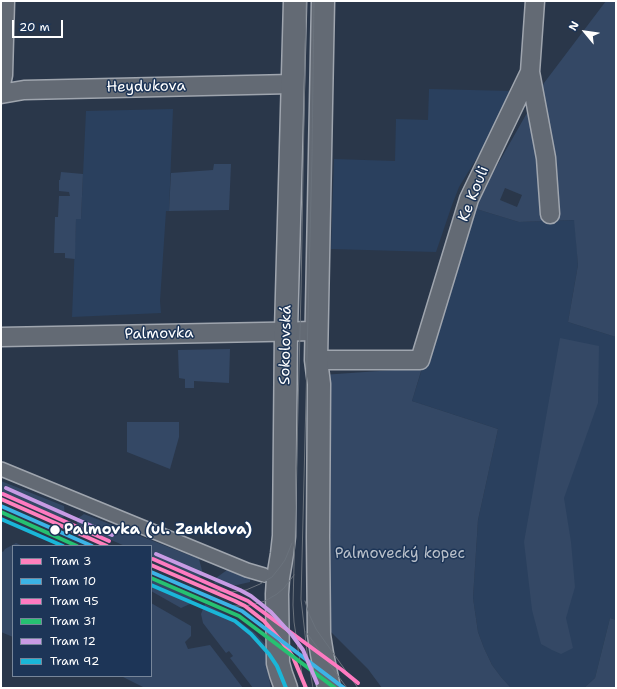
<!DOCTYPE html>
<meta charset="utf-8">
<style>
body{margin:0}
#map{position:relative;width:617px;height:689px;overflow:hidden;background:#2a374a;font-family:"Shantell Sans",sans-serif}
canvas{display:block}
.frame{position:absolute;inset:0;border:2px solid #fff;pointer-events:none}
.legend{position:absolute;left:12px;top:545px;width:140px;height:132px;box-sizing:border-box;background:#1d3557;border:1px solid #77869a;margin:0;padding:5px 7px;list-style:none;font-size:12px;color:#fff}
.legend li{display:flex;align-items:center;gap:8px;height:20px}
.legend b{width:20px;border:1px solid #77869a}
.north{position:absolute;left:565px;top:12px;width:40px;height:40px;-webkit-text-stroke:3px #1d3557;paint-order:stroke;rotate:299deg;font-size:11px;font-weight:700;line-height:16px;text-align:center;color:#fff}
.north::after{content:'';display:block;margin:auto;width:14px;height:18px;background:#fff;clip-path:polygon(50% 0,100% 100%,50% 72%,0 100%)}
.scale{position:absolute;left:12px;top:20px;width:51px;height:18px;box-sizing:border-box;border:2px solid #fff;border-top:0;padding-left:5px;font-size:12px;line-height:14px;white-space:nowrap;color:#fff;-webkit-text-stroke:3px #1d3557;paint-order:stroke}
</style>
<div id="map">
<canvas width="617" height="689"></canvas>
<div class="frame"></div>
<ul class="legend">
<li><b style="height:5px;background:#ff80bd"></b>Tram 3</li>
<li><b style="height:5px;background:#3cb3e6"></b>Tram 10</li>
<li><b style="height:5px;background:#fe7ac1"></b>Tram 95</li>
<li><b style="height:5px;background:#26c172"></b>Tram 31</li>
<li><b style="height:5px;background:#c89be4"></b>Tram 12</li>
<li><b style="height:5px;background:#1ab6d8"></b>Tram 92</li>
</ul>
<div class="north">N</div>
<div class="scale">20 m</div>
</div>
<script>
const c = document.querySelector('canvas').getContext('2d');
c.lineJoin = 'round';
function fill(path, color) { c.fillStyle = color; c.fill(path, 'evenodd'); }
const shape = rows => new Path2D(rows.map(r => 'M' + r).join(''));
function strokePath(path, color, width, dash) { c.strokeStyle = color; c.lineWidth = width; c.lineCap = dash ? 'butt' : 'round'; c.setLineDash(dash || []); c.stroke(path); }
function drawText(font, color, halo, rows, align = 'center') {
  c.font = font + ' "Shantell Sans",sans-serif'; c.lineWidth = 3; c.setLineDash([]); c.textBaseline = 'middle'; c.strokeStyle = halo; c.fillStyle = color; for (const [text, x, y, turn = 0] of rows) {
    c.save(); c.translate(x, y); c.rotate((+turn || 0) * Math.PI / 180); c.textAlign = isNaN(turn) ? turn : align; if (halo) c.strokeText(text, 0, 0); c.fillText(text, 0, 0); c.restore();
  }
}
const built = shape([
 [429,89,512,91,505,112,459,187,452,205,436,252,331,249,334,159,395,161,396,119,428,120],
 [173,109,169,211,166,211,160,301,161,313,72,317,76,218,81,218,86,111],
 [473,208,519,222,575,220,578,265,568,322,616,337,616,620,610,618,595,678,584,688,511,688,501,677,492,665,484,648,478,632,473,598,478,520,498,429,412,401,468,221]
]);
const green = shape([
 [606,1,616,1,616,337,568,322,578,265,574,220,519,222,473,208,544,83],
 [505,188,522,195,517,207,500,200],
 [214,164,231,164,229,210,169,211,171,173,213,170],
 [61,172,83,174,81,219,76,219,75,259,65,258,65,253,54,253,55,217,58,217,59,196,70,196,69,192,59,191,59,180,60,180],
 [560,338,599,346,598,403,564,498,571,542,575,587,566,618,573,648,561,654,552,650,541,644,532,610,524,542],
 [230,349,229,383,194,381,194,388,185,388,185,379,179,378,178,350],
 [422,368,412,401,498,429,478,520,473,598,478,632,484,648,492,665,501,677,511,688,382,688,368,669,326,627,322,375],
 [127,422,179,422,179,437,170,469,127,452],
 [1,481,64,506,65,516,61,518,1,492],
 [84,514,199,559,203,574,199,578,151,557,151,546,125,546,77,525,77,519],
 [16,543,23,546,13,546,13,637,1,632,1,551,3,552,5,549],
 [227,570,250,579,250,582,237,585,224,585,214,583,216,578],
 [151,580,191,597,192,603,181,608,151,591],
 [151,603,191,626,191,636,185,642,188,649,210,645,243,688,145,688,121,676,151,676],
 [205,604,221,612,240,622,255,633,267,646,268,674,271,688,253,688,230,658,233,656,229,651,226,653,203,623,201,614],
 [610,618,616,620,616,688,584,688,595,678]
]);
const pedestrian = shape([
 [1,469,247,570,264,575]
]);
const minor = shape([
 [535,1,530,72,546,158,550,214],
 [1,84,3,75,5,1],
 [1,94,24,90,292,84],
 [1,337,316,331],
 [316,360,420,360,469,199,530,72]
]);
const secondary = shape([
 [323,1,316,360,319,384,318,537,319,635,322,654,329,688],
 [286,688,281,674,278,663,277,594,278,578,282,554,284,536,286,331,295,1]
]);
const tram = shape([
 [201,587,224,592,231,592,246,590,260,584,272,577,280,567,285,560,292,543],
 [210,599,228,605,235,606,245,606,255,604,265,601,277,594,284,588,294,575],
 [305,601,309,614,316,629,358,688],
 [306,632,347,688],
 [304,688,294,622,293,605,301,292,306,1],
 [313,688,307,652,301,599,312,157,314,1]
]);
const tram1 = shape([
 [1,499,107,546],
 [151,565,235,601,245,606,264,621,283,643,293,657,306,688]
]);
const tram2 = shape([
 [1,506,92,546],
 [151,572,242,611,344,688]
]);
const tram3 = shape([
 [3,494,109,541],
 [153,559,248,601,342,670,358,683]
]);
const tram4 = shape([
 [1,512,77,546],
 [151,578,239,616,335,688]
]);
const tram5 = shape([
 [6,488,112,535],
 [156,554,240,590,251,596,271,612,292,635,303,650,317,683]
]);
const tram6 = shape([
 [1,519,63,546],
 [151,585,235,621,251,634,269,654,277,666,286,688]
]);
const markers = [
 [55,530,5.5,"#fff"]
];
const streetNames = [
 ["Heydukova",146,87,-1],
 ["Ke Kouli",474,194,-68],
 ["Palmovka",159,334,-1],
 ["Sokolovská",286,345,-89]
];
const stopNames = [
 ["Palmovka (ul. Zenklova)",64,530]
];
const parkNames = [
 ["Palmovecký kopec",400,554]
];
fill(built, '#2a405e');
fill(green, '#344865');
strokePath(pedestrian, '#9fa5ae', 16);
strokePath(minor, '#9fa5ae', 21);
strokePath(secondary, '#9fa5ae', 25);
strokePath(pedestrian, '#636a74', 13);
strokePath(minor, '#636a74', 18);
strokePath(secondary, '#636a74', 22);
strokePath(tram, '#6a727c', 1);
strokePath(tram1, '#ff80bd', 4);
strokePath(tram2, '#3cb3e6', 4);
strokePath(tram3, '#fe7ac1', 4);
strokePath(tram4, '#26c172', 4);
strokePath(tram5, '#c89be4', 4);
strokePath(tram6, '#1ab6d8', 4);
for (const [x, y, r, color] of markers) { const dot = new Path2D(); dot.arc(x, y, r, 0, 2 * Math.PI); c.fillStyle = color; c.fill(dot); strokePath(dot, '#1d3557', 1.5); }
drawText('15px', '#fff', '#1d3557', streetNames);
drawText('bold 15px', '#fff', '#1d3557', stopNames, 'left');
drawText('15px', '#b9c0ca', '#1d3557', parkNames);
</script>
